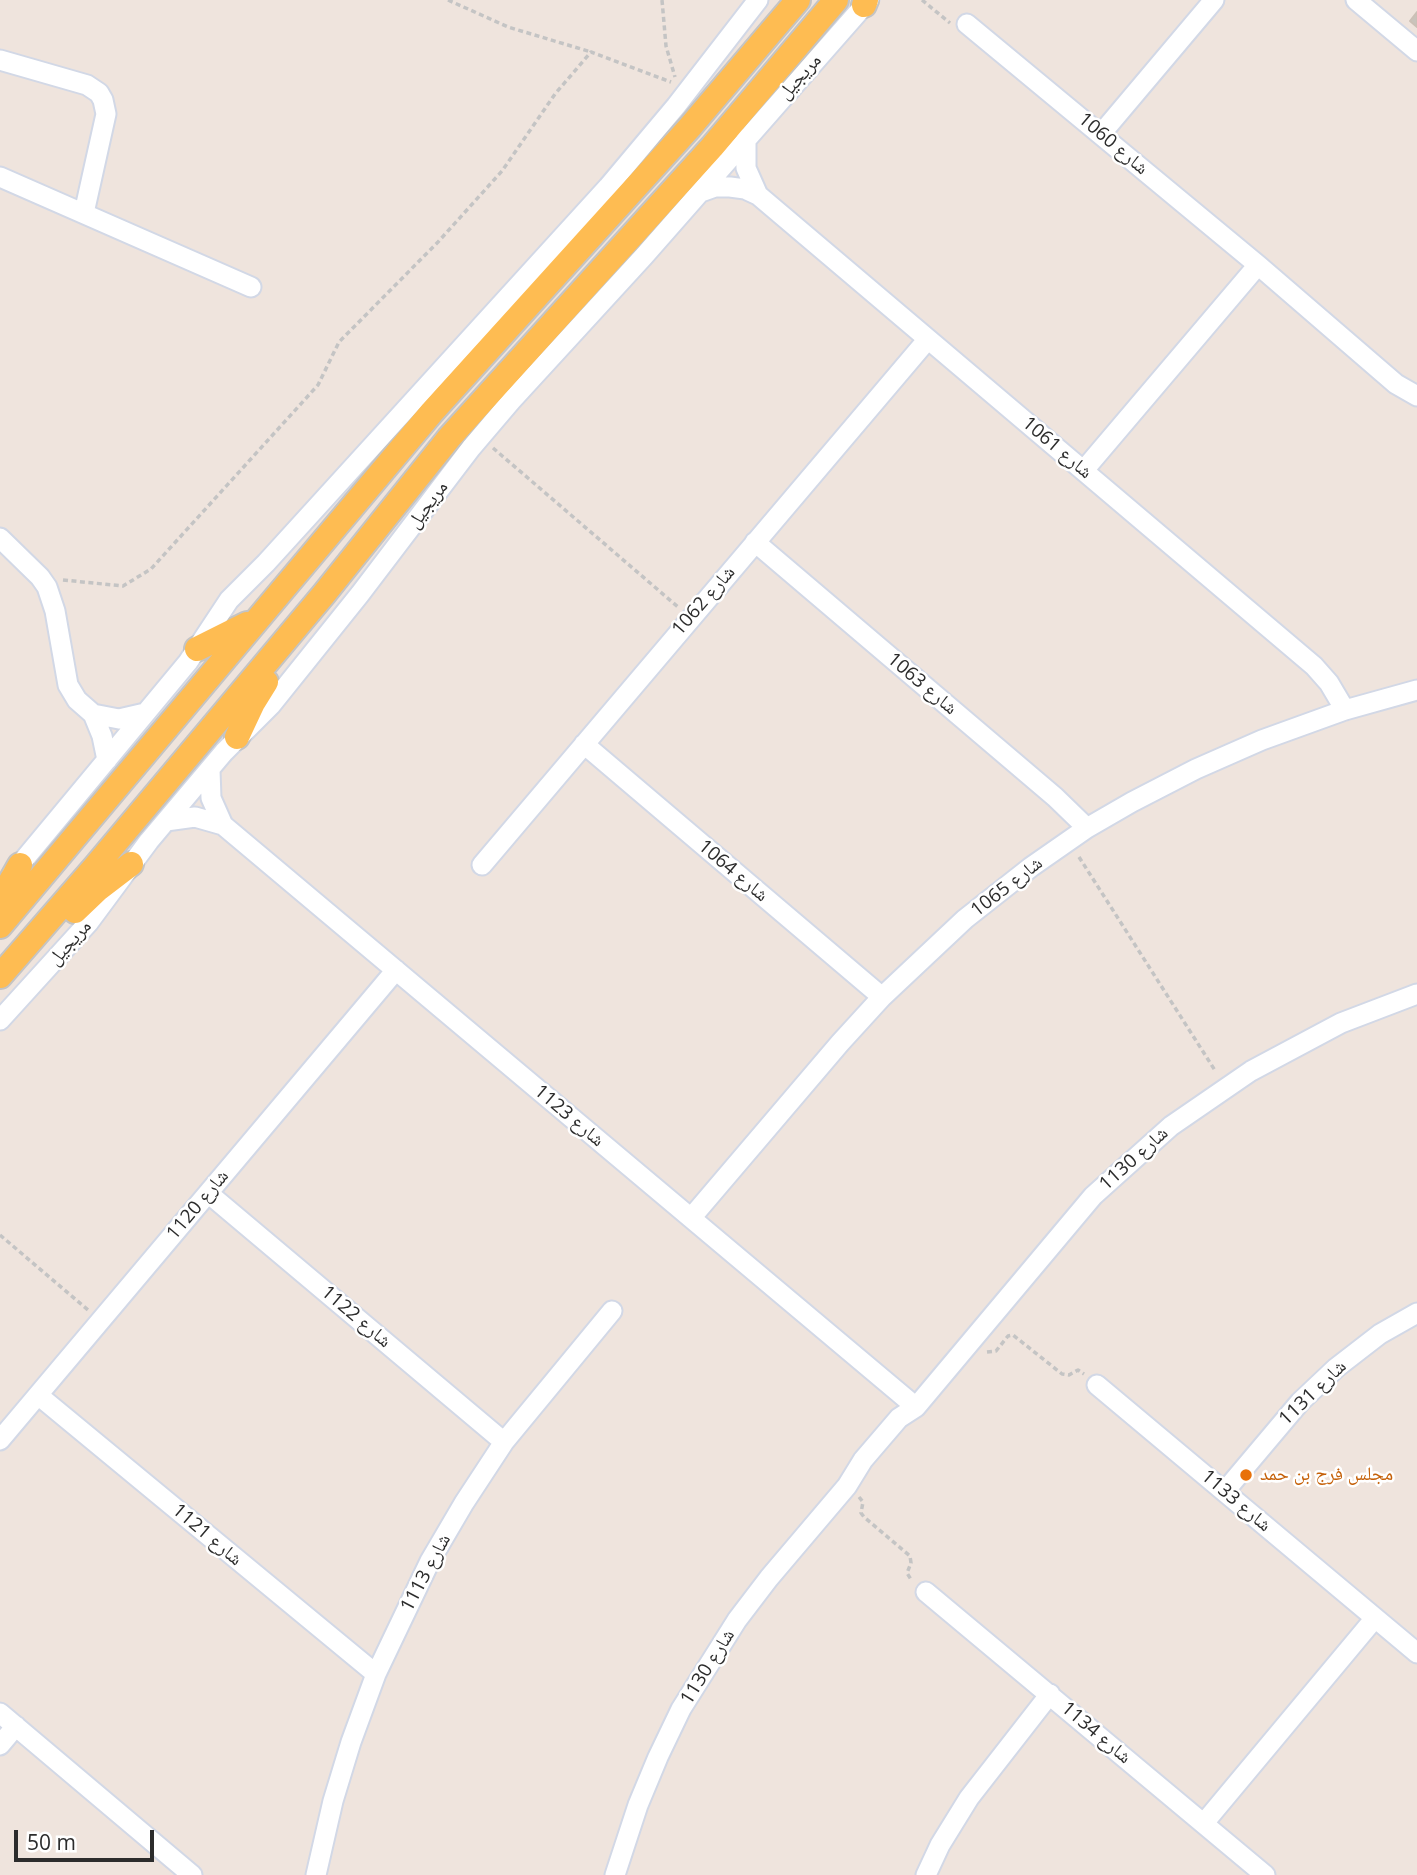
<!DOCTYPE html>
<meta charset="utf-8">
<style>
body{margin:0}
#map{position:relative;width:1417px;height:1875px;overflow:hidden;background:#efe4dd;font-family:"Open Sans",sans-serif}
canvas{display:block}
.scale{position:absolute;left:14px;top:1830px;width:140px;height:32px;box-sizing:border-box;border:4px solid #2c2c2c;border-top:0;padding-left:9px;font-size:21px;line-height:24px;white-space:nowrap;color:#2c2c2c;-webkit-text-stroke:5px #fff;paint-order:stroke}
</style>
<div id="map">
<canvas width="1417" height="1875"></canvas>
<div class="scale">50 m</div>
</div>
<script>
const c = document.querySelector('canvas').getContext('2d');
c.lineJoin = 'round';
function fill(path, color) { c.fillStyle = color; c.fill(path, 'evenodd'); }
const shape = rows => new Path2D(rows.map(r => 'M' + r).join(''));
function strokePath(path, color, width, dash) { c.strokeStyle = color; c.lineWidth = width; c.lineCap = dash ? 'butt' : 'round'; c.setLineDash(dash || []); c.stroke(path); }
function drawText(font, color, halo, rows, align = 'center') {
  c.font = font + ' "Open Sans","Noto Naskh Arabic",sans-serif'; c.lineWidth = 5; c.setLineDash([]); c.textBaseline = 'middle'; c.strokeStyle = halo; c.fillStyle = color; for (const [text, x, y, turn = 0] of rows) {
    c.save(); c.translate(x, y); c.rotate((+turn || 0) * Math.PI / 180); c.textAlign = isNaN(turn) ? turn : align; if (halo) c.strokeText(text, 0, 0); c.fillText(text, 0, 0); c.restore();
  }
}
const building = shape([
 [1417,12,1417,27,1410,21,1417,12]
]);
const path = shape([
 [448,0,508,27,591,52],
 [662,0,666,46,675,77],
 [922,0,950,23],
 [493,448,678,607],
 [63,580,123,586,151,569,318,385,339,342,438,242,502,171,555,94,591,52,671,82],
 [1079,857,1216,1072],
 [0,1235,88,1310],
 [987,1352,996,1351,1008,1336,1013,1335,1062,1374,1069,1375,1078,1370,1084,1374],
 [859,1497,863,1502,861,1513,864,1517,910,1556,911,1563,907,1573,912,1581]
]);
const minor = shape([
 [1356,0,1417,51],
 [967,24,1258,265,1396,384,1417,396],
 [0,60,87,85,99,93,103,100,106,114,84,213],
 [1101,134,1214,0],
 [746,138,746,168,758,195],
 [0,177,251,287],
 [701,192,715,187,730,187,745,189,758,195,1314,666,1329,683,1345,710],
 [1084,470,1258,265],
 [0,538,40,577,47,587,55,611,68,685,77,700,93,714,102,736,107,760],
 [755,542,1055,797,1087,828],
 [93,714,119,719,145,713],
 [584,744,882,997],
 [210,770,211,798,223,825],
 [166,821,195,817,223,825,916,1407],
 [482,865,928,339],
 [12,874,188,662,229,600,266,563,608,187,676,106,758,0],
 [0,1020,89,922,149,841,224,752,271,705,360,594,471,448,511,401,644,256,869,0],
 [208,1193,504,1442],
 [691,1218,840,1043,882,997,965,919,1031,867,1087,828,1132,802,1196,769,1262,740,1345,710,1417,690],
 [1097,1385,1417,1653],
 [38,1395,376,1674],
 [0,1440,396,970],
 [1225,1491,1300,1402,1336,1368,1380,1334,1417,1313],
 [926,1592,1265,1875],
 [0,1713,192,1875],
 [0,1745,16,1726],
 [1204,1823,1375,1618],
 [316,1875,333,1801,351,1742,376,1674,430,1561,464,1503,504,1442,612,1311],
 [615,1875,638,1805,658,1757,681,1709,737,1620,769,1578,847,1486,863,1460,899,1418,916,1407,1093,1196,1171,1126,1251,1071,1341,1023,1417,994],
 [926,1875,940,1845,969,1798,1050,1694]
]);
const major = shape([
 [864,5,866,0],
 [197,649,247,624],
 [237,737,253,703,266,682],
 [0,900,20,865],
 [75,911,97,890,131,864],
 [0,926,432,412,690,127,798,0],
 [0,976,95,867,324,594,449,438,712,147,836,0]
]);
const markers = [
 [1246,1475,7,"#e8710a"]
];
const streetNames = [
 ["مريجيل",800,77,-48],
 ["شارع 1060",1113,144,40],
 ["شارع 1061",1057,448,40],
 ["مريجيل",428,505,-53],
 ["شارع 1062",704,601,-49],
 ["شارع 1063",922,684,40],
 ["شارع 1064",733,871,40],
 ["شارع 1065",1007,887,-38],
 ["مريجيل",70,943,-48],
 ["شارع 1123",569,1116,40],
 ["شارع 1130",1134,1159,-42],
 ["شارع 1120",198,1205,-50],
 ["شارع 1122",356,1317,40],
 ["شارع 1131",1313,1393,-44],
 ["شارع 1133",1236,1501,40],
 ["شارع 1121",207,1535,40],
 ["شارع 1113",426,1573,-62],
 ["شارع 1130",708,1667,-58],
 ["شارع 1134",1096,1733,40]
];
const foodNames = [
 ["مجلس فرج بن حمد",1260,1475]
];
fill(building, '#c9c3bb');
strokePath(building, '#cbc0b6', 2);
strokePath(minor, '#d2d8e6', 23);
strokePath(major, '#c4c4c4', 28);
strokePath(path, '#c4c4c4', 3.5, [5, 3.5]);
strokePath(minor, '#fff', 19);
strokePath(major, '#febc52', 24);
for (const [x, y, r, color] of markers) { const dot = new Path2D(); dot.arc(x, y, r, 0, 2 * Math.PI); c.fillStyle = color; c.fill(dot); strokePath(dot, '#fff', 2.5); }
drawText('19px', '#2c2c2c', '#fff', streetNames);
drawText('19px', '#c56008', '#fff', foodNames, 'left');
</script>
